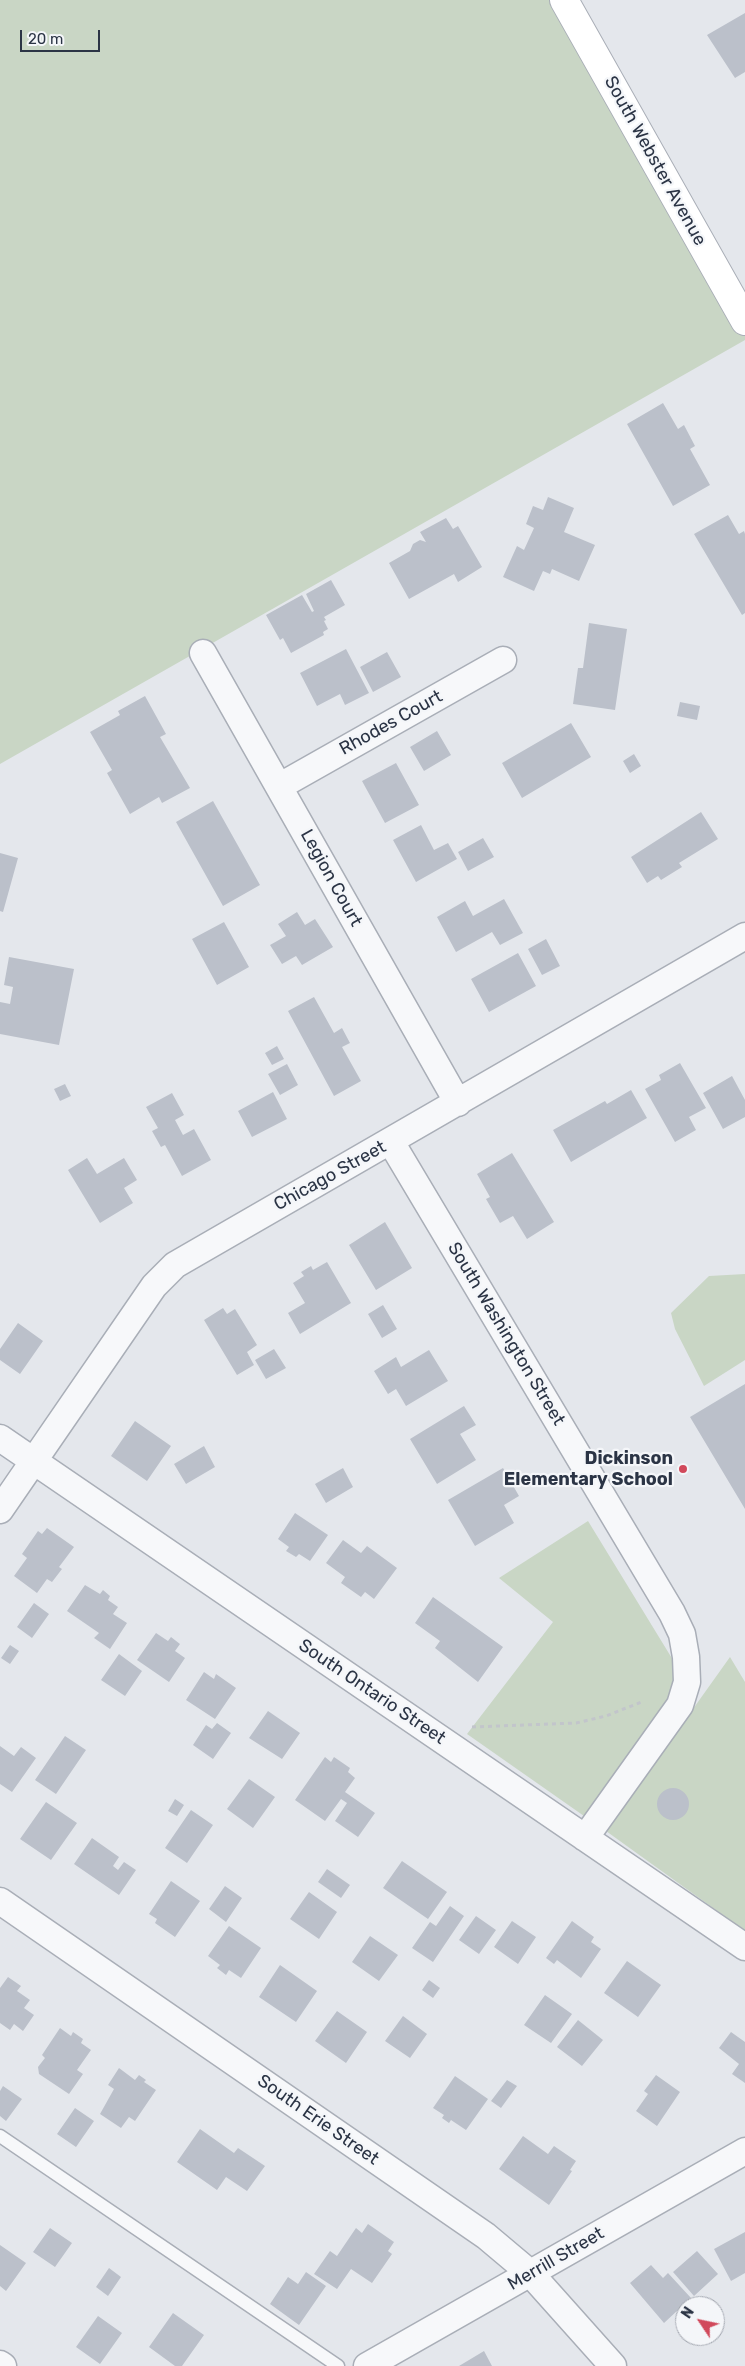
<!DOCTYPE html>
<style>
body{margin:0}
#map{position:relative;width:745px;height:2366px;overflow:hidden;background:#e4e7ec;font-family:Rubik,sans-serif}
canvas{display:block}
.north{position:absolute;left:675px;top:2296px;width:50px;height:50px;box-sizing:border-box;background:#f4f6f9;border:1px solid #a4a8b1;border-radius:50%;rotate:304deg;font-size:14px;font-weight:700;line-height:20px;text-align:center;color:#2b3445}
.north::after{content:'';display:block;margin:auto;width:18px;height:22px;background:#d1495b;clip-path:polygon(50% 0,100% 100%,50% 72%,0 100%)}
.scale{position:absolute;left:20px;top:30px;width:80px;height:22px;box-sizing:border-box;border:2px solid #2b3445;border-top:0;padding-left:6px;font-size:15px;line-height:18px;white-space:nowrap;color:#2b3445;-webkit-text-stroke:4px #f4f6f9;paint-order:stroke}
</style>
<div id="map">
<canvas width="745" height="2366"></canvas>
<div class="north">N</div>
<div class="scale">20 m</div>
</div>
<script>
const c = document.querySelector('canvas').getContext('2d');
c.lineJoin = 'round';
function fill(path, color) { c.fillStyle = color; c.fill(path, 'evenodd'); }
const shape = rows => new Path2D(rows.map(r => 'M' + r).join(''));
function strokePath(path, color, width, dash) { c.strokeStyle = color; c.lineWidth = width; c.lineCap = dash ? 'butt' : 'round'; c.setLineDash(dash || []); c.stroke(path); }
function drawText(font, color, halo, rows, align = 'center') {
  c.font = font + ' Rubik,sans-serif'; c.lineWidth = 4.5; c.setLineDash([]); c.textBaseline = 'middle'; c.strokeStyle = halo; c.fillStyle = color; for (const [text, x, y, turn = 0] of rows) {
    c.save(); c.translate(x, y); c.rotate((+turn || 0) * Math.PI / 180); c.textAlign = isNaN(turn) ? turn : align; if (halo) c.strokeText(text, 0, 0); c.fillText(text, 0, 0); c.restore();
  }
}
const green = shape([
 [0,0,564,0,745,321,745,340,0,764],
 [745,1274,745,1360,704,1386,675,1329,671,1313,709,1276],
 [588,1521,684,1678,584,1816,467,1734,553,1622,499,1578],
 [730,1657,745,1682,745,1931,606,1831]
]);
const building = shape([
 [745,13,745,72,735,78,707,35],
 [663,403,678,429,684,425,695,446,690,449,710,485,673,506,627,424],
 [548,497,574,508,564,532,595,545,579,581,552,569,550,574,543,571,534,591,503,577,517,546,524,550,534,528,526,524,533,506,543,510],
 [728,515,739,534,744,531,745,534,745,613,742,615,694,534],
 [446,518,453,529,458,526,482,567,458,582,454,574,409,599,389,563,410,551,413,544,420,540,426,542,420,532],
 [331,580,345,605,324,617,326,620,324,621,328,629,323,632,324,635,291,653,283,638,280,640,266,615,302,595,312,612,314,611,306,594],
 [589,623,627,629,615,710,573,704,578,668,583,668],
 [346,649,369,693,345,705,340,694,317,706,300,673],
 [387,652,401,677,373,692,360,667],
 [145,696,166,734,160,737,190,788,162,803,159,797,130,814,107,773,112,770,90,732,120,715,118,711],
 [680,702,700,706,697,720,677,716],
 [571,723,591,757,522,798,502,763],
 [437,731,451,755,424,771,410,747],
 [634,754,641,766,630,773,623,761],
 [396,763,419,805,385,823,362,781],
 [213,801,260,885,223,906,176,822],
 [701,812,718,839,679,863,682,867,661,880,658,876,647,883,631,857],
 [421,825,434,850,448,843,457,859,416,882,393,840],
 [483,838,494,857,468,871,458,852],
 [0,853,18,858,3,912,0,911],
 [504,899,523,933,500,945,492,932,456,952,437,917,465,901,473,916],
 [297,912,305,925,315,919,333,947,302,965,296,956,282,964,270,945,286,936,278,924],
 [224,922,249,967,217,985,192,939],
 [546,939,560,966,542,975,528,949],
 [518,953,536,986,489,1012,471,979],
 [9,957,74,969,59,1045,0,1034,0,1002,10,1004,13,987,4,985],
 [314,997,334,1033,342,1028,350,1043,342,1047,361,1081,334,1096,288,1011],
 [277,1046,284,1059,272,1065,265,1053],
 [680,1063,706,1108,689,1117,696,1130,675,1142,645,1089,661,1080,659,1075],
 [287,1064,298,1085,280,1095,268,1074],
 [732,1076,745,1100,745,1117,723,1129,703,1093],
 [65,1084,71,1096,60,1101,54,1089],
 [631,1090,647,1118,571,1162,553,1130,605,1101,607,1104],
 [273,1092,287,1119,252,1137,238,1111],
 [172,1093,184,1115,175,1120,183,1135,194,1129,211,1160,182,1176,165,1145,161,1147,152,1131,158,1128,146,1107],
 [512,1153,554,1222,527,1239,513,1216,500,1223,486,1199,490,1197,477,1174],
 [87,1158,97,1174,124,1158,137,1180,124,1188,133,1203,100,1223,68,1170],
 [385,1222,412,1268,376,1290,349,1245],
 [327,1262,351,1303,300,1334,288,1313,305,1303,293,1283,304,1276,301,1272,311,1266,313,1270],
 [383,1305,397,1329,382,1338,368,1314],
 [223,1308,227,1314,235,1309,257,1345,247,1352,254,1365,237,1375,204,1320],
 [18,1323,43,1341,20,1374,0,1360,0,1349],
 [274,1349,286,1368,266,1379,255,1360],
 [429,1350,448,1381,406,1406,396,1389,388,1394,374,1371,396,1357,401,1367],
 [745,1384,745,1509,690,1417],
 [464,1406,476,1425,460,1434,476,1460,437,1484,410,1439],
 [135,1421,171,1446,147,1481,111,1456],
 [204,1446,215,1467,186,1484,174,1464],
 [343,1468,353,1487,326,1503,315,1484],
 [503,1468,519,1496,504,1505,514,1523,475,1546,448,1500],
 [295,1513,328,1535,310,1561,299,1554,296,1557,286,1551,289,1547,278,1539],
 [47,1528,74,1547,59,1567,62,1569,52,1582,47,1579,37,1593,14,1576,27,1558,22,1554,38,1531,42,1534],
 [343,1540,361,1553,367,1546,397,1568,374,1599,365,1592,361,1597,341,1583,345,1577,326,1563],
 [85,1585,100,1594,103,1590,110,1596,108,1600,118,1607,113,1614,127,1623,110,1649,94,1638,99,1633,67,1611],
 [433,1597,503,1647,478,1682,435,1648,440,1641,415,1623],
 [34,1603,49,1614,32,1638,17,1627],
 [156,1633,168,1641,171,1637,180,1644,175,1651,185,1658,169,1682,137,1660],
 [10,1645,19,1651,10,1664,1,1658],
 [119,1654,142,1671,125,1696,101,1680],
 [204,1672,214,1679,216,1674,236,1688,215,1719,186,1700],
 [268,1711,300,1733,282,1759,249,1738],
 [217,1723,231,1733,213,1759,193,1745,206,1725,212,1729],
 [65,1736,86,1750,56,1794,35,1780],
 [0,1746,14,1756,21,1747,36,1758,12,1792,0,1784],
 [325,1757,331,1762,334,1757,350,1768,348,1772,355,1778,345,1792,375,1813,358,1837,335,1821,347,1803,341,1799,325,1821,295,1800],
 [249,1779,275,1797,253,1828,227,1809],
 '657 1804a16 16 0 1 1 32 0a16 16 0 1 1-32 0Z',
 [175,1799,184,1805,177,1816,168,1811],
 [46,1802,77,1823,51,1860,20,1839],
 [191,1810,213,1825,187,1863,165,1848],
 [92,1838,119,1857,113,1866,118,1870,124,1862,136,1870,119,1895,74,1864],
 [402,1861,447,1892,428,1919,383,1888],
 [327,1869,350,1885,341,1898,318,1882],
 [171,1881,200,1901,175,1937,155,1923,157,1919,149,1914],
 [225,1886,242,1898,226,1922,209,1909],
 [309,1892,337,1912,319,1939,290,1919],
 [450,1906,464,1916,433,1962,412,1948,430,1922,436,1926],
 [476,1916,496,1930,479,1954,459,1940],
 [512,1921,536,1937,518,1964,494,1947],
 [572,1921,594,1937,591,1942,601,1949,581,1978,557,1960,554,1964,546,1958],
 [229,1926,261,1948,241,1978,229,1970,226,1975,217,1968,220,1965,208,1956],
 [370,1936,398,1955,379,1981,352,1962],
 [627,1961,661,1985,638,2017,604,1993],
 [280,1965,317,1991,296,2022,259,1997],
 [8,1977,21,1986,17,1991,30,2000,24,2008,34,2015,23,2031,14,2024,10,2030,0,2023,0,1988],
 [429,1980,440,1988,433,1998,422,1990],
 [545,1995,572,2014,551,2043,524,2025],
 [337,2011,367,2032,346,2063,315,2041],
 [403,2016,427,2034,410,2058,385,2041],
 [578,2020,603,2040,582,2066,557,2047],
 [60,2028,71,2036,73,2032,83,2039,81,2043,91,2050,77,2070,83,2074,69,2094,39,2074,38,2067,45,2058,42,2055],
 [731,2032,745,2042,745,2083,732,2074,739,2064,719,2048],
 [119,2068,135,2080,139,2075,146,2080,144,2082,156,2090,135,2121,129,2117,121,2128,100,2114,114,2089,108,2085],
 [656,2075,680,2092,657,2126,636,2111,648,2094,644,2091],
 [455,2076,488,2099,466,2130,451,2120,449,2123,442,2118,444,2115,433,2108],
 [507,2080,517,2086,501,2108,491,2101],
 [3,2086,22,2099,6,2121,0,2116,0,2091],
 [75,2108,94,2121,76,2147,57,2134],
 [200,2129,234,2153,238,2148,265,2166,247,2191,226,2177,217,2190,177,2162],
 [523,2136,548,2154,554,2146,576,2161,570,2170,572,2171,549,2205,499,2169],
 [368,2224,394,2242,388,2251,392,2254,372,2283,351,2269,337,2289,314,2274,330,2251,337,2256,356,2228,362,2233],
 [50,2228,72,2243,55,2267,33,2252],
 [745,2232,745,2273,731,2281,714,2249],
 [0,2245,26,2263,6,2291,0,2286],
 [697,2251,718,2274,694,2296,673,2272],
 [651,2265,663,2278,668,2273,691,2298,664,2323,630,2283],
 [109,2268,121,2277,108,2296,96,2287],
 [306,2272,326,2286,299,2325,270,2304,288,2277,298,2284],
 [173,2313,204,2335,182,2366,175,2366,149,2347],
 [98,2316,122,2333,100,2364,76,2347],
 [484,2351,492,2366,459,2366]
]);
const path = shape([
 [472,1727,576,1723,606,1716,644,1701]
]);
const lane = shape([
 [0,2136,338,2366]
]);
const street = shape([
 [203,653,458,1103],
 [280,786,503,660],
 [391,1142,672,1613,682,1634,686,1657,687,1682,680,1705,585,1838],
 [0,1438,745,1947],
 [0,1510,154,1286,175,1265,745,936],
 [0,1901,486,2236,530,2273,613,2366],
 [0,2364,3,2366],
 [367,2366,745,2151]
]);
const secondary = shape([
 [564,0,745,321]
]);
const markers = [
 [683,1469,5,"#d1495b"]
];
const streetNames = [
 ["South Webster Avenue",655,161,61],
 ["Rhodes Court",391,723,-29],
 ["Legion Court",331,878,61],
 ["Chicago Street",330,1176,-29],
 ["South Washington Street",506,1334,59],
 ["South Ontario Street",372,1692,34],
 ["South Erie Street",318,2120,35],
 ["Merrill Street",556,2259,-30]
];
const poiNames = [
 ["Dickinson",673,1459],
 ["Elementary School",673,1480]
];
fill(green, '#c9d6c5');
fill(building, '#bbc0ca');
strokePath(lane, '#a9aeb7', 15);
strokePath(street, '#a9aeb7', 29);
strokePath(secondary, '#a9aeb7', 30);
strokePath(path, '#c2c5cb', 3, [4, 4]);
strokePath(lane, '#f7f8fa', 12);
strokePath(street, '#f7f8fa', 26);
strokePath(secondary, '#fff', 28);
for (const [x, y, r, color] of markers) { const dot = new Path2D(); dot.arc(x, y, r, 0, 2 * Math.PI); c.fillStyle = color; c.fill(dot); strokePath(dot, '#f4f6f9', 2); }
drawText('18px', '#2b3445', '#f4f6f9', streetNames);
drawText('bold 18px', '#2b3445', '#f4f6f9', poiNames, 'right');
</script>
